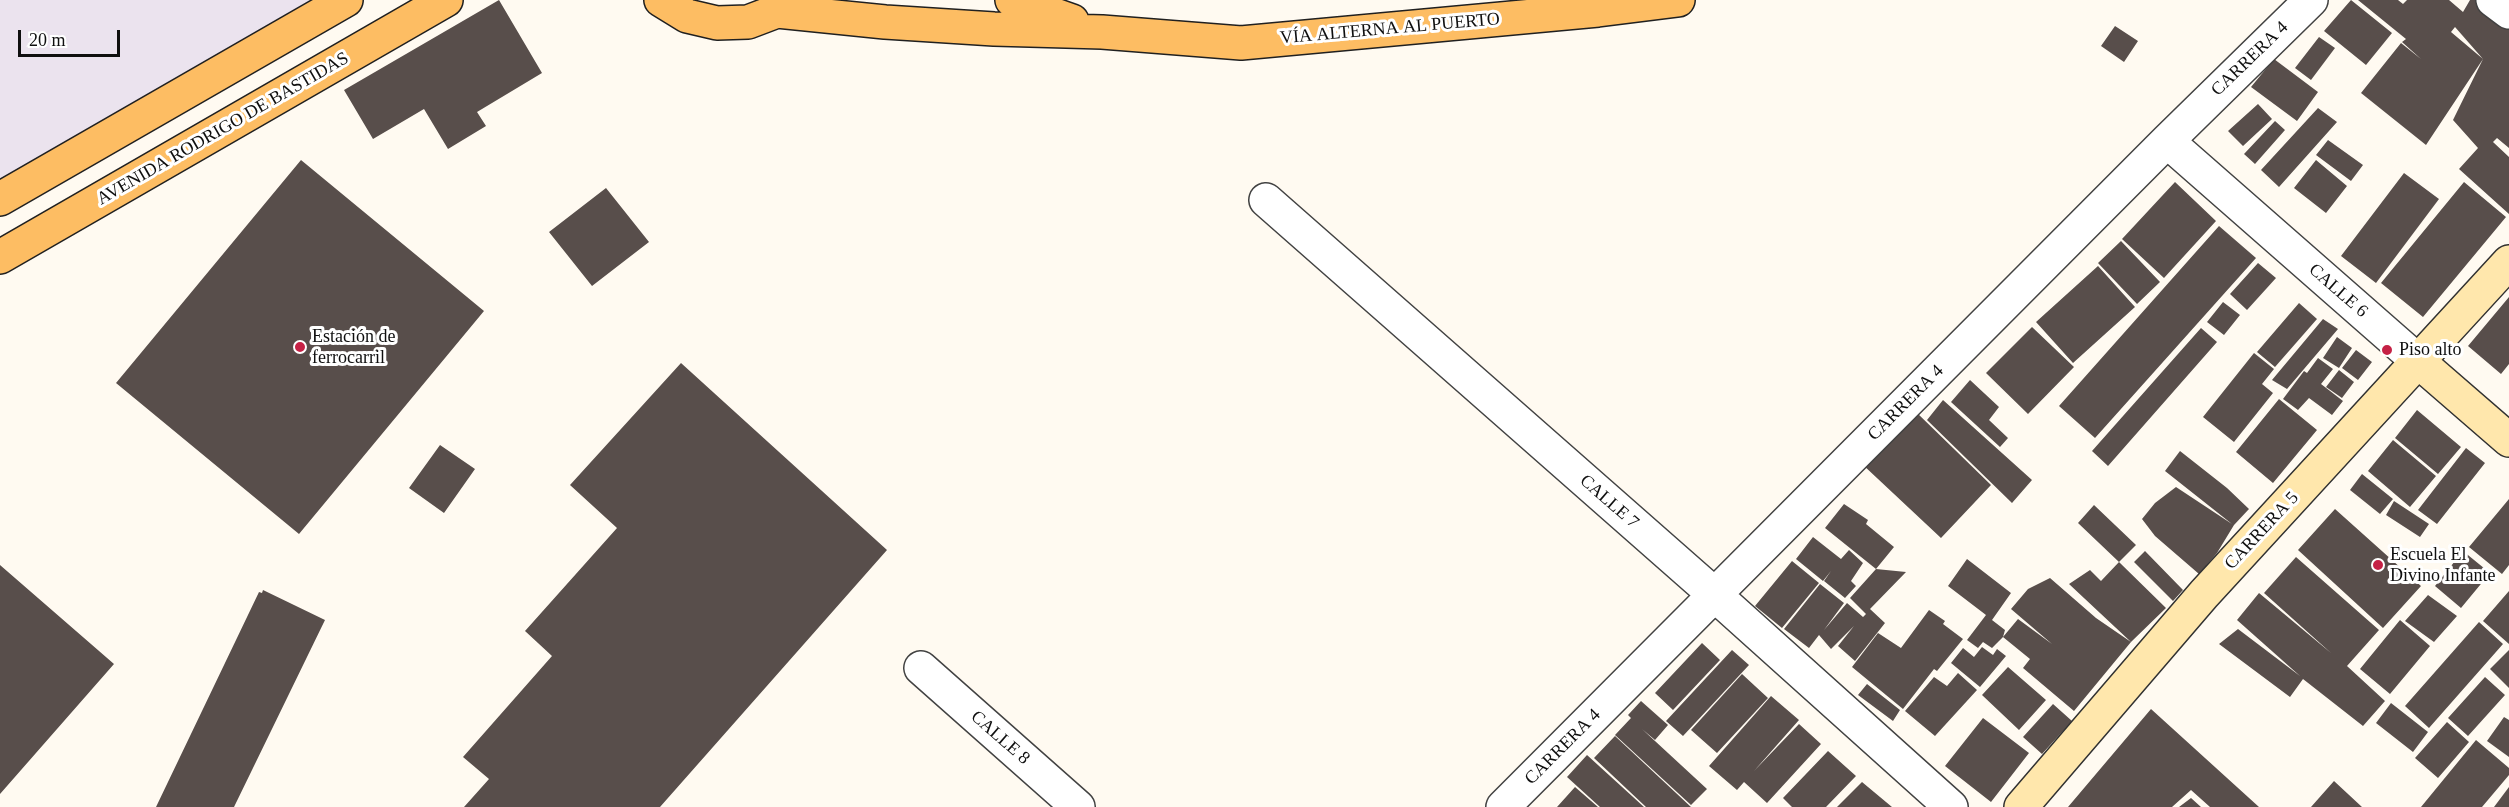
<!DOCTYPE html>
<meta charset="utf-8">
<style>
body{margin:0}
#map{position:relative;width:2509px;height:807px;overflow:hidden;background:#fffaf1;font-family:"Times New Roman",serif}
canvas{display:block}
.scale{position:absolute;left:18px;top:30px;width:102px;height:27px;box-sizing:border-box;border:3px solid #0f0f0f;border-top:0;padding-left:8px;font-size:18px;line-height:21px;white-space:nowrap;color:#0f0f0f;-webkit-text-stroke:4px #fff;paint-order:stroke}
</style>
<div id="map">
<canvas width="2509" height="807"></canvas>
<div class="scale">20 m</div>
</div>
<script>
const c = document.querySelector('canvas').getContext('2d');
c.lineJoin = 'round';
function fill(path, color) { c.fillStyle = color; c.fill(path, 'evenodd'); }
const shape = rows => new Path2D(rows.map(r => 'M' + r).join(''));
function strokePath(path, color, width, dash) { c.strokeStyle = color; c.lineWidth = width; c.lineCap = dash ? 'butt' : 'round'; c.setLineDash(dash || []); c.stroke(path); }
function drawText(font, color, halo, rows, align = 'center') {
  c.font = font + ' "Times New Roman",serif'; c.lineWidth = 6; c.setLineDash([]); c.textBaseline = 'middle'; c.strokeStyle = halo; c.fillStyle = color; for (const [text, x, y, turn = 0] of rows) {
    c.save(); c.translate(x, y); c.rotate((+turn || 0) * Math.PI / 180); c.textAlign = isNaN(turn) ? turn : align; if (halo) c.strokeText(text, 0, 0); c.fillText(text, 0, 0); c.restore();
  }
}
const industrial = shape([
 [0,0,310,0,0,190]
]);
const building = shape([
 [499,0,542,73,477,112,486,126,448,149,424,109,373,139,344,90],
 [2351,0,2392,33,2366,65,2324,31],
 [2358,0,2398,0,2403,4,2407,0,2449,0,2463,12,2470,0,2480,0,2509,24,2509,148,2497,138,2493,142,2509,157,2509,214,2459,169,2478,148,2453,120,2483,59,2455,27,2451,32,2483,59,2426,145,2361,93,2401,43,2421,59,2402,42,2406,39],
 [2115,26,2138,41,2124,62,2101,46],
 [2319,37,2335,48,2311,80,2295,68],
 [2274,59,2318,92,2297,121,2251,87],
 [2258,104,2272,119,2243,146,2228,131],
 [2318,108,2337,122,2279,187,2261,170],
 [2275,121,2285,130,2255,164,2244,154],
 [2328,140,2363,165,2351,181,2316,155],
 [301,160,484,311,299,534,116,383],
 [2316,160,2347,186,2326,213,2294,188],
 [2404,173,2439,199,2376,283,2341,256],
 [2175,182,2216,221,2164,278,2122,239],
 [2464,182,2506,217,2423,317,2381,283],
 [606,188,649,242,592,286,549,232],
 [2219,226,2256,258,2095,438,2059,406],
 [2121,241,2160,282,2137,304,2098,263],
 [2258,263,2276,278,2247,310,2230,294],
 [2098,266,2135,307,2073,363,2036,322],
 [2509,297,2509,364,2501,374,2468,346],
 [2223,302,2240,315,2224,335,2207,322],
 [2299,303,2317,319,2275,367,2257,352],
 [2323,319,2338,329,2287,389,2272,380],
 [2032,327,2074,367,2028,414,1986,373],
 [2201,328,2217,342,2108,466,2092,451],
 [2337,337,2352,348,2339,368,2323,358],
 [2356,350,2372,362,2358,380,2342,368],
 [2254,353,2274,369,2262,384,2273,393,2234,442,2203,417],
 [2318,358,2333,369,2321,384,2343,401,2332,415,2309,398,2298,410,2283,399,2304,371,2307,373],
 [681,363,887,550,660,807,464,807,489,779,463,757,552,656,525,631,617,528,570,485],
 [2339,370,2354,382,2342,398,2326,387],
 [1970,380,1999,407,1989,420,2008,438,2000,447,1951,402],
 [2279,399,2317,430,2273,483,2236,452],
 [1943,400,2032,480,2012,503,1927,420],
 [2417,410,2461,447,2438,474,2395,438],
 [1915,411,1991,485,1941,538,1862,464],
 [2393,440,2436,476,2410,507,2368,471],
 [440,445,475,469,444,513,409,488],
 [2466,448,2485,463,2437,524,2418,510],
 [2180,451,2227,488,2249,509,2234,525,2217,553,2199,574,2155,536,2142,519,2155,503,2176,487,2232,524,2165,471],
 [2362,474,2393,499,2380,514,2350,490],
 [2509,499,2509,565,2502,574,2469,547],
 [2394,501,2429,524,2420,537,2386,515],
 [1844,504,1868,520,1866,524,1894,547,1876,569,1906,572,1870,609,1885,623,1855,661,1838,646,1854,626,1831,649,1819,635,1809,648,1784,629,1820,584,1844,603,1824,630,1847,603,1863,617,1866,614,1850,598,1876,569,1825,528],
 [2094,505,2136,545,2119,562,2078,523],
 [2335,509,2421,586,2383,628,2298,550],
 [1813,537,1841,559,1849,550,1863,563,1851,581,1856,586,1845,598,1824,581,1831,571,1823,581,1796,559],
 [2145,551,2183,590,2173,601,2134,562],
 [2463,551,2490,573,2461,608,2435,586],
 [2296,557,2379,630,2347,666,2385,701,2363,726,2303,679,2290,697,2219,644,2238,629,2300,676,2237,620,2259,593,2331,653,2264,593],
 [1967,559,2011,593,1992,620,2005,630,2003,637,1992,648,1983,642,1978,648,1967,640,1986,615,1948,586],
 [1792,561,1819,583,1782,628,1755,606],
 [2119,562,2166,608,2131,642,2074,711,2023,668,2030,659,2003,637,2018,619,2052,644,2011,609,2028,589,2050,578,2096,618,2131,642,2069,584,2090,570,2101,581],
 [0,565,114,664,0,794],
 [263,590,325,620,234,807,156,807,259,592,262,593],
 [2509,591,2509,644,2483,621],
 [2428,595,2457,616,2434,642,2405,621],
 [1929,610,1945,621,1943,624,1963,639,1937,671,1934,669,1903,709,1852,667,1878,633,1901,648],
 [2400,620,2430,646,2390,694,2360,669],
 [2479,622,2503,644,2429,728,2405,706],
 [1702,643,1720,660,1673,710,1655,693],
 [1982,647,1993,655,1997,649,2006,656,1980,687,1951,663,1963,648,1974,657],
 [1732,650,1749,665,1683,736,1666,721],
 [2509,650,2509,688,2490,669],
 [2008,667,2046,700,2019,730,1982,695],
 [1958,673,1977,690,1935,736,1905,711,1934,677,1947,686],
 [1742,674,1768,698,1717,753,1691,730],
 [2485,677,2505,695,2468,736,2448,718],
 [1867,684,1900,710,1893,721,1858,695],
 [1771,696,1799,720,1754,771,1799,724,1821,744,1767,803,1744,782,1737,790,1709,766],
 [1641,701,1668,725,1655,740,1642,729,1707,789,1691,805,1615,735,1631,718,1628,715],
 [2391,703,2428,732,2413,752,2376,723],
 [2053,704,2072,721,2042,754,2023,737],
 [2151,709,2259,807,2210,807,2191,790,2172,807,2068,807],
 [2504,717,2509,720,2509,757,2487,741],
 [1983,718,2029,753,1991,802,1945,766],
 [2447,722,2469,742,2438,778,2415,758],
 [1615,736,1691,807,1646,807,1594,758],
 [2476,740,2509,768,2509,775,2482,807,2421,807],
 [1828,751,1856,776,1826,807,1792,807,1783,798],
 [1587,755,1644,807,1600,807,1567,777],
 [2334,781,2362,807,2311,807],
 [1862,782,1892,807,1837,807],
 [1575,787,1598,807,1557,807],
 [2509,787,2509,807,2494,807],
 [2191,798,2201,807,2179,807]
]);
const street = shape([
 [2493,0,2509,12],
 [2167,141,2419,362],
 [1266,200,1715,595,1951,807],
 [921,668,1078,807],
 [1503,807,2167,141,2311,0]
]);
const secondary = shape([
 [2419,362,2509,440],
 [2021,807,2204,594,2509,262]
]);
const primary = shape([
 [661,0,687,16,717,23,748,22,777,11,791,0],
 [1012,0,1072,21],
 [777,11,885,22,994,29,1102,32,1241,43,1598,10,1678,0],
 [0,199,346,0],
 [0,257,446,0]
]);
const markers = [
 [300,347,6,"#c52145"],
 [2387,350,6,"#c52145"],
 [2378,565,6,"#c52145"]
];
const streetNames = [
 ["VÍA ALTERNA AL PUERTO",1390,29,-5],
 ["CARRERA 4",2250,59,-44],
 ["AVENIDA RODRIGO DE BASTIDAS",223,129,-30],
 ["CALLE 6",2338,291,41],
 ["CARRERA 4",1906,403,-45],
 ["CALLE 7",1609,502,41],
 ["CARRERA 5",2262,531,-47],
 ["CALLE 8",1000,738,41],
 ["CARRERA 4",1563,747,-45]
];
const poiNames = [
 ["Estación de",312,337],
 ["ferrocarril",312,358],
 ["Piso alto",2399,350],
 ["Escuela El",2390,555],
 ["Divino Infante",2390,576]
];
fill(industrial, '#ebe3ee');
fill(building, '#584e4b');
strokePath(street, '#424242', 36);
strokePath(secondary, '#313131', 36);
strokePath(primary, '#202020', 36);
strokePath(street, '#fff', 33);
strokePath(secondary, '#ffe7ac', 33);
strokePath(primary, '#fdbd63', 33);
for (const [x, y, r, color] of markers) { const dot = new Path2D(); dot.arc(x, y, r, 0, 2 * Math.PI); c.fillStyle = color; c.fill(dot); strokePath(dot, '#fff', 2); }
drawText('18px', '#0f0f0f', '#fff', streetNames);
drawText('18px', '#0f0f0f', '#fff', poiNames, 'left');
</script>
